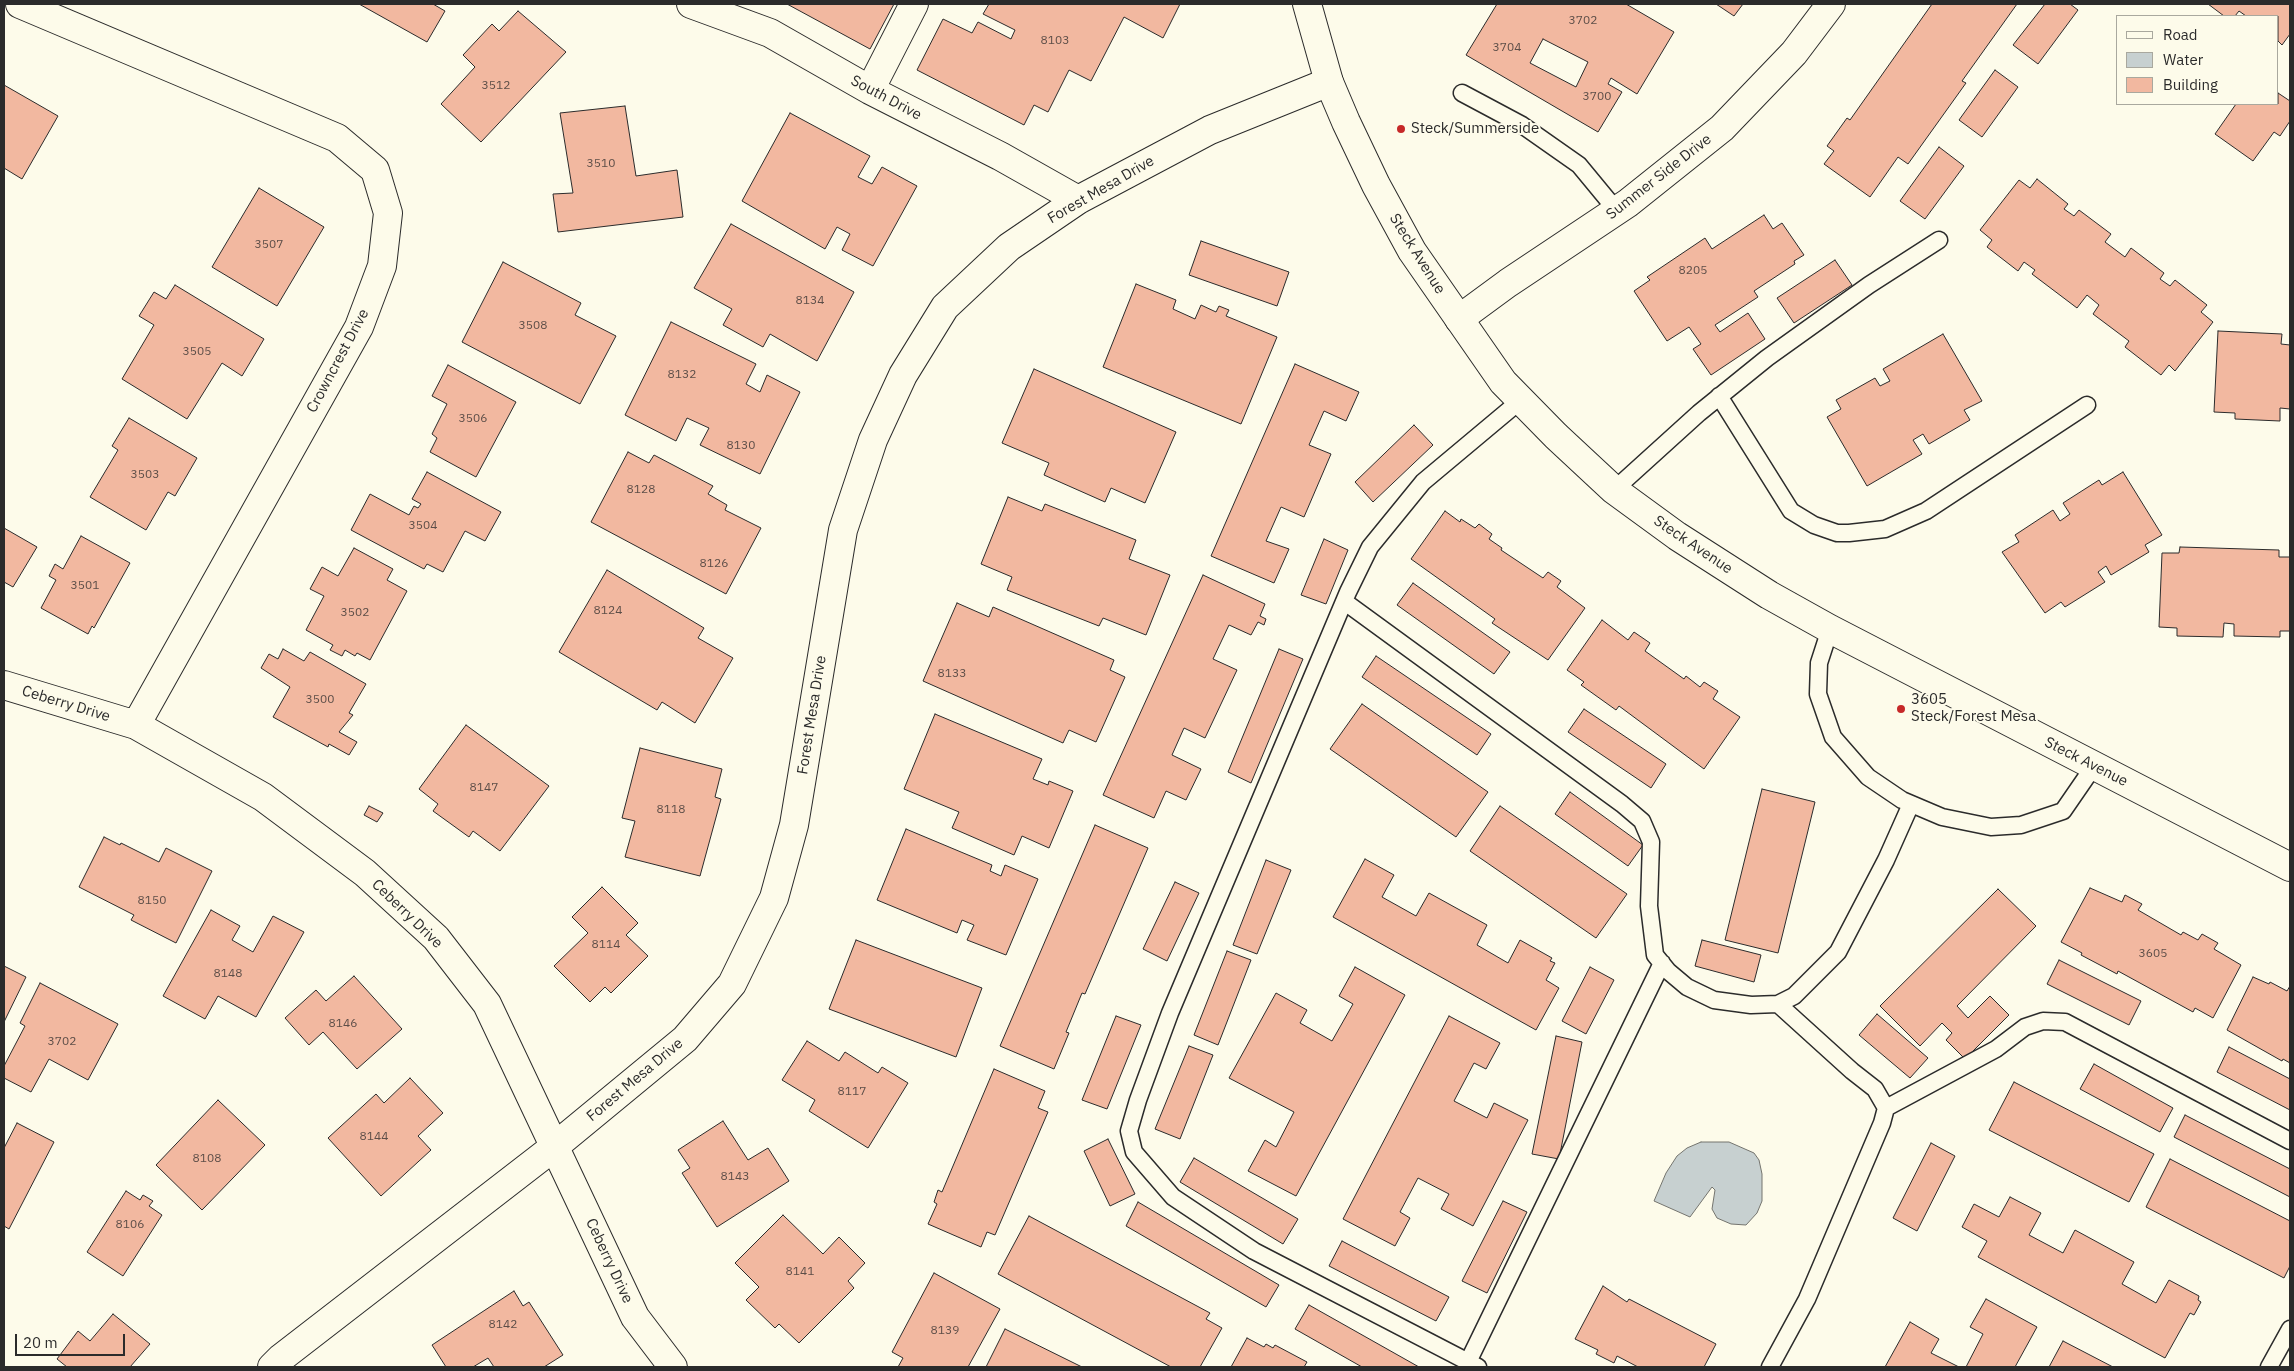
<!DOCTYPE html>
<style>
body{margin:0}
#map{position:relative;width:2294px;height:1371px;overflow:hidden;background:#fdfbea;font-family:"IBM Plex Sans",sans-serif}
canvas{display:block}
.frame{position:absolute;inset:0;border:5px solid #2b2b2b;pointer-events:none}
.legend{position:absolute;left:2116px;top:15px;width:162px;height:90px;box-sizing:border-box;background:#fdfbea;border:1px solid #a9a89e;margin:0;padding:6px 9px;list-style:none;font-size:15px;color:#2b2b2b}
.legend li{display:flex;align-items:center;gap:10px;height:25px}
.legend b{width:25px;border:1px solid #a9a89e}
.scale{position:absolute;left:15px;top:1334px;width:110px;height:22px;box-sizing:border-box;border:2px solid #2b2b2b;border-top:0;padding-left:6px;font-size:15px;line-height:18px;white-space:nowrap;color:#2b2b2b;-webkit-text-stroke:4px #fdfbea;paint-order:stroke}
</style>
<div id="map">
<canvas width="2294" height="1371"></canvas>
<div class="frame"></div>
<ul class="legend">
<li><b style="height:6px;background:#fdfbea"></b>Road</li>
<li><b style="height:14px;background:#c7d0d0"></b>Water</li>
<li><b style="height:14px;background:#f2b8a0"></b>Building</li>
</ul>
<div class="scale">20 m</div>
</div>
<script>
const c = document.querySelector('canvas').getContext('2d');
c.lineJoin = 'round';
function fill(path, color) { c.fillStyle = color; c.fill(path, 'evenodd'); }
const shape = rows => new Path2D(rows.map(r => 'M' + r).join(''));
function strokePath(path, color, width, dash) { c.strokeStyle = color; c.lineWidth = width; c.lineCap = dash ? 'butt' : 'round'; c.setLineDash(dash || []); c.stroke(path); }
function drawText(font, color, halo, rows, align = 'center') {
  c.font = font + ' "IBM Plex Sans",sans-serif'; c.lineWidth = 4; c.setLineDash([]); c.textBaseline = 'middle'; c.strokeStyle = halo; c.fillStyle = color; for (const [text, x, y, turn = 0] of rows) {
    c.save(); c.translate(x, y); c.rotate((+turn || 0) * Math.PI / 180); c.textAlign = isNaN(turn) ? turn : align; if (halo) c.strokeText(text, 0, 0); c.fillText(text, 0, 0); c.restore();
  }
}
const water = shape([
 [1701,1142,1729,1142,1754,1153,1759,1160,1762,1174,1762,1201,1757,1213,1746,1225,1731,1224,1717,1218,1712,1209,1715,1190,1712,1187,1690,1217,1654,1201,1666,1173,1677,1156,1687,1148,1701,1142]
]);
const building = shape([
 [359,4,433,4,445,11,427,42,359,4],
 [787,4,894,4,870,49,787,4],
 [989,4,1180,4,1163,38,1124,17,1091,81,1069,70,1048,112,1034,105,1024,125,917,70,943,19,972,33,978,22,1011,39,1015,30,983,14,989,4],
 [1497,4,1626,4,1674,32,1637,94,1611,78,1608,84,1622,92,1598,132,1466,55,1497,4],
 [1543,39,1588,62,1576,87,1530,63,1543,39],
 [1716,4,1743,4,1734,16,1716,4],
 [1932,4,2017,4,1962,81,1966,83,1908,164,1898,157,1870,197,1824,164,1834,151,1827,146,1847,118,1850,120,1932,4],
 [2045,4,2070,4,2078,10,2038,64,2013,45,2045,4],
 [2208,4,2290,4,2290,34,2282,45,2278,41,2278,16,2246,16,2239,11,2235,16,2224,16,2208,4],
 [518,11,566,52,481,142,441,104,475,67,463,55,492,24,499,31,518,11],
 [1995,70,2018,87,1982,137,1959,120,1995,70],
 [4,85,58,116,22,179,4,168,4,85],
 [2278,93,2290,101,2290,121,2280,136,2274,132,2253,161,2215,134,2236,104,2278,104,2278,93],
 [625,106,636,176,677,170,683,217,558,232,553,194,573,193,560,113,625,106],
 [790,113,870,156,858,177,872,184,882,167,917,186,873,266,842,250,850,234,837,227,825,249,742,201,790,113],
 [1939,147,1964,166,1925,219,1900,201,1939,147],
 [2037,179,2068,204,2064,209,2074,216,2079,210,2111,234,2105,242,2125,257,2131,248,2164,273,2160,279,2170,286,2175,280,2207,305,2201,312,2213,322,2175,371,2169,365,2161,375,2125,347,2129,341,2093,314,2099,305,2087,295,2077,308,2032,274,2035,270,2024,262,2018,271,1987,247,1992,240,1980,230,2019,180,2030,188,2037,179],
 [259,188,324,227,277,306,212,267,259,188],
 [1764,215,1773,229,1782,223,1804,255,1794,261,1795,264,1754,291,1758,297,1715,325,1720,332,1748,313,1765,339,1711,375,1693,349,1701,344,1689,327,1667,341,1634,291,1650,280,1647,277,1705,238,1712,249,1764,215],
 [731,224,854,292,817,361,770,334,763,347,723,325,732,309,694,288,731,224],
 [1201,241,1289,272,1277,306,1189,275,1201,241],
 [1835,260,1852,285,1794,323,1777,298,1835,260],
 [503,262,581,303,575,315,616,336,580,404,462,342,503,262],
 [1136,284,1176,300,1173,309,1195,319,1201,305,1216,312,1219,306,1229,310,1226,316,1277,337,1241,424,1103,367,1136,284],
 [175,285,264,339,242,376,222,363,187,419,122,379,154,325,139,316,154,292,166,299,175,285],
 [671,322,756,364,746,384,760,392,767,375,800,392,760,474,700,445,709,428,687,418,676,441,625,415,671,322],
 [2218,331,2282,334,2281,344,2290,345,2290,409,2280,408,2280,421,2235,419,2235,413,2214,412,2218,331],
 [1943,334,1982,401,1964,410,1970,420,1929,444,1923,434,1913,440,1922,454,1867,486,1827,417,1841,409,1836,400,1875,378,1880,386,1890,381,1883,369,1943,334],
 [1295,364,1359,392,1346,421,1324,411,1309,445,1331,454,1304,517,1281,507,1266,541,1289,549,1274,583,1211,556,1295,364],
 [448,365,516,402,476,477,430,452,437,438,432,434,447,404,432,396,448,365],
 [1034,369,1176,432,1145,503,1111,488,1105,502,1044,475,1049,463,1002,443,1034,369],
 [129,418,197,458,175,496,168,492,146,530,90,497,118,450,112,446,129,418],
 [1414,425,1433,445,1373,502,1355,482,1414,425],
 [628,452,649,463,654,455,713,486,708,494,727,505,725,510,761,528,726,594,591,522,628,452],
 [427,472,501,512,485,541,465,531,443,572,427,564,424,569,351,530,370,494,409,515,414,506,418,508,421,504,412,499,427,472],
 [2123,472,2162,535,2145,545,2149,552,2111,575,2106,566,2098,572,2105,582,2065,607,2061,602,2045,613,2002,552,2019,542,2015,535,2053,510,2060,521,2070,514,2063,503,2099,480,2102,485,2123,472],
 [1008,497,1042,511,1045,504,1136,540,1129,559,1170,575,1146,635,1103,618,1099,626,1007,590,1012,577,981,564,1008,497],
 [1445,511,1460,522,1461,519,1475,528,1479,524,1492,534,1489,539,1502,548,1501,550,1543,578,1548,572,1561,581,1557,587,1585,608,1548,660,1492,623,1495,619,1411,559,1445,511],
 [4,528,37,547,13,587,4,582,4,528],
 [81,536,130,563,94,628,92,626,88,634,41,608,56,580,49,576,55,564,63,569,81,536],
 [1324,539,1348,550,1326,604,1301,595,1324,539],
 [2180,547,2279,550,2279,557,2290,557,2290,631,2280,631,2280,637,2234,636,2234,624,2224,623,2223,637,2177,636,2177,628,2159,627,2162,553,2179,553,2180,547],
 [354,548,393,569,387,580,407,591,370,660,357,653,355,656,345,650,342,656,330,650,333,645,306,630,324,596,310,589,322,567,338,576,354,548],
 [607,570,704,628,698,638,733,658,695,723,662,702,657,710,559,652,607,570],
 [1203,575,1265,604,1260,616,1266,619,1264,625,1258,622,1251,635,1229,625,1213,659,1237,670,1205,738,1184,728,1172,755,1201,769,1186,800,1166,791,1154,818,1103,795,1203,575],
 [1413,583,1510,652,1494,674,1397,605,1413,583],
 [957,603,989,617,993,607,1114,660,1110,670,1125,677,1096,742,1069,730,1063,743,923,681,957,603],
 [1602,620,1628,640,1634,632,1650,643,1645,651,1684,679,1686,676,1700,687,1704,682,1718,691,1713,699,1740,717,1704,769,1619,706,1616,710,1581,685,1584,682,1567,670,1602,620],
 [283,649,304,661,310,652,366,684,349,713,353,715,339,732,357,742,349,755,329,744,328,747,273,717,290,687,261,668,269,654,278,659,283,649],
 [1279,649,1303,659,1251,783,1228,772,1279,649],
 [1376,656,1491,734,1477,755,1362,677,1376,656],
 [1362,704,1488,792,1456,837,1330,749,1362,704],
 [1584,709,1666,764,1651,788,1568,732,1584,709],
 [935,714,1042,759,1033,779,1048,785,1049,781,1073,791,1049,848,1022,836,1014,855,952,828,959,812,904,789,935,714],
 [466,725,549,786,500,851,473,831,469,837,433,811,438,804,419,789,466,725],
 [640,748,722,769,715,797,721,799,700,876,625,857,635,821,622,818,640,748],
 [1762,789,1815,802,1778,953,1725,940,1762,789],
 [1570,792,1643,845,1628,866,1555,814,1570,792],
 [369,806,383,813,377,822,364,815,369,806],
 [1500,806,1627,894,1596,938,1470,851,1500,806],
 [1095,825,1148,848,1085,994,1082,993,1066,1032,1069,1033,1054,1069,1000,1046,1095,825],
 [906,829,992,865,990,871,1001,876,1005,865,1038,879,1006,955,967,940,974,925,962,920,957,933,877,900,906,829],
 [104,837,120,845,121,843,159,862,166,848,212,871,176,943,131,920,134,915,79,887,104,837],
 [1365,859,1394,875,1382,897,1416,916,1429,893,1487,925,1477,945,1508,963,1520,940,1552,958,1550,961,1555,963,1546,980,1559,988,1536,1030,1333,917,1365,859],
 [1266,860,1291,870,1257,954,1233,945,1266,860],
 [1175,882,1199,893,1167,961,1143,949,1175,882],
 [602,887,638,923,626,935,648,956,611,993,605,987,590,1002,554,966,588,933,572,917,602,887],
 [2090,888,2122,902,2125,895,2142,904,2138,910,2181,935,2183,932,2198,940,2202,934,2218,943,2214,949,2241,965,2213,1018,2195,1008,2193,1012,2118,971,2117,974,2081,955,2082,953,2061,942,2090,888],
 [1998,889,2036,926,1957,1006,1968,1018,1990,996,2009,1015,1965,1059,1946,1040,1952,1033,1942,1023,1920,1046,1880,1006,1998,889],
 [211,910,240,926,232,940,253,952,273,916,304,932,256,1017,218,996,205,1019,163,996,211,910],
 [856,940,982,988,956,1057,829,1009,856,940],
 [1702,940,1761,955,1754,982,1695,966,1702,940],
 [1227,951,1251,960,1218,1045,1194,1035,1227,951],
 [2059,960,2141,1001,2129,1025,2047,984,2059,960],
 [4,966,26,977,4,1022,4,966],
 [1355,967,1405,995,1296,1196,1248,1171,1265,1140,1276,1147,1294,1112,1229,1078,1276,993,1307,1010,1300,1023,1332,1041,1353,1004,1339,996,1355,967],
 [1590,967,1614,980,1586,1034,1562,1021,1590,967],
 [354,976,402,1029,357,1069,323,1032,309,1045,285,1018,316,990,326,1001,354,976],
 [2253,977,2269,984,2270,982,2287,991,2290,986,2290,1063,2283,1059,2282,1061,2227,1030,2253,977],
 [40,983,118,1024,88,1080,49,1059,31,1092,4,1078,4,1066,25,1026,20,1023,40,983],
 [1877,1014,1928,1058,1910,1078,1859,1035,1877,1014],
 [1116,1016,1141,1025,1107,1109,1082,1100,1116,1016],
 [1449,1016,1500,1043,1486,1069,1474,1063,1454,1101,1487,1118,1494,1103,1528,1120,1473,1226,1441,1209,1449,1194,1418,1178,1400,1212,1410,1218,1395,1246,1343,1219,1449,1016],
 [1556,1036,1582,1042,1559,1159,1532,1154,1556,1036],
 [807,1041,839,1061,845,1052,878,1073,882,1067,908,1083,868,1148,809,1111,815,1100,782,1080,807,1041],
 [1189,1046,1213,1055,1180,1139,1155,1129,1189,1046],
 [2229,1047,2290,1079,2290,1110,2217,1072,2229,1047],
 [2094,1064,2173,1108,2160,1132,2080,1089,2094,1064],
 [994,1069,1045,1091,1038,1108,1048,1112,995,1235,987,1232,981,1247,928,1224,937,1204,934,1202,938,1190,942,1192,994,1069],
 [410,1078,443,1113,418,1136,431,1150,381,1196,328,1138,376,1094,384,1103,410,1078],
 [2014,1082,2154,1154,2129,1202,1989,1130,2014,1082],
 [218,1100,265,1145,202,1210,156,1165,218,1100],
 [2185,1115,2290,1169,2290,1197,2174,1137,2185,1115],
 [723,1121,748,1160,768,1148,789,1181,717,1227,682,1173,690,1168,678,1150,723,1121],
 [17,1123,54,1142,9,1229,4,1226,4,1148,17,1123],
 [1108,1139,1135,1194,1110,1206,1084,1151,1108,1139],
 [1931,1143,1955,1156,1917,1231,1893,1218,1931,1143],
 [1194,1158,1298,1219,1283,1244,1180,1182,1194,1158],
 [2170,1159,2290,1221,2290,1266,2284,1278,2146,1207,2170,1159],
 [126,1191,140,1200,143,1195,153,1201,149,1206,162,1215,123,1276,87,1252,126,1191],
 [2010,1197,2041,1213,2029,1235,2063,1253,2075,1230,2134,1262,2122,1284,2156,1303,2169,1280,2199,1296,2198,1300,2201,1302,2194,1315,2190,1313,2165,1358,1978,1257,1987,1241,1962,1227,1974,1204,1999,1217,2010,1197],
 [1503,1201,1527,1212,1487,1293,1462,1281,1503,1201],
 [1138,1202,1279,1285,1266,1307,1126,1226,1138,1202],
 [783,1215,823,1254,839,1237,865,1263,848,1281,854,1288,799,1343,779,1324,775,1328,746,1300,759,1287,735,1263,783,1215],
 [1029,1216,1210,1313,1206,1319,1222,1328,1200,1367,1171,1367,998,1274,1029,1216],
 [1342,1241,1449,1297,1436,1321,1329,1266,1342,1241],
 [934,1273,1000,1309,968,1367,898,1367,903,1358,892,1352,934,1273],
 [1603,1286,1627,1302,1629,1299,1716,1344,1704,1367,1638,1367,1617,1356,1614,1363,1596,1354,1598,1350,1575,1339,1603,1286],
 [514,1291,523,1306,529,1302,563,1355,544,1367,494,1367,488,1358,473,1367,446,1367,432,1345,514,1291],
 [1986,1299,2037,1327,2015,1367,1966,1367,1983,1334,1970,1327,1986,1299],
 [1309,1305,1419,1367,1362,1367,1295,1329,1309,1305],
 [113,1314,150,1344,130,1367,67,1367,57,1359,78,1331,90,1341,113,1314],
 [1910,1322,1939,1339,1931,1353,1959,1367,1885,1367,1910,1322],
 [1005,1329,1082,1367,986,1367,1005,1329],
 [1247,1338,1264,1347,1266,1344,1273,1348,1275,1345,1307,1362,1304,1367,1231,1367,1247,1338],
 [2063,1341,2113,1367,2049,1367,2063,1341]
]);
const service = shape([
 [1462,93,1522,125,1579,165,1617,211],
 [1719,396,1791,511,1814,525,1837,533,1849,533,1885,529,1926,511,2087,405],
 [1614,490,1699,413,1767,358,1869,285,1939,240],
 [1345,602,1622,804,1642,821,1651,842,1649,906,1655,955,1668,971,1687,987,1714,1000,1751,1005,1778,1004,1794,996,1838,952,1886,860,1911,804],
 [1830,629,1819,663,1818,694,1833,737,1868,777,1902,800,1942,817,1991,827,2021,825,2063,811,2094,766],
 [1886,1108,1996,1049,2025,1027,2043,1021,2065,1022,2290,1141],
 [1468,1362,1662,963],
 [1478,1367,1254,1251,1173,1197,1134,1152,1129,1131,1138,1100,1170,1013,1348,592,1370,547,1423,482,1521,400],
 [1770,1367,1807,1299,1882,1123,1886,1108,1875,1089,1852,1071,1778,1004],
 [2269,1367,2290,1329]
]);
const minor = shape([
 [20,4,337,138,375,170,388,213,382,266,359,327,136,725],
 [691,4,770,33,870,90,1000,156,1078,200],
 [870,90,914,4],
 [1459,319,1508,283,1628,203,1722,128,1794,53,1831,4],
 [4,685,136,725,263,797,365,873,436,938,487,1004,635,1317,673,1367],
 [272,1367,281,1358,554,1147,685,1039,732,984,774,898,794,825,843,530,873,440,903,375,945,307,1009,247,1078,200,1210,130,1329,82]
]);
const tertiary = shape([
 [1307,4,1329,82,1346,122,1376,185,1412,251,1503,382,1556,436,1614,490,1677,536,1769,595,1830,629,2290,867]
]);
const markers = [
 [1401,129,5,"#c62828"],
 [1901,709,5,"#c62828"]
];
const numberNames = [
 ["3702",1583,21],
 ["8103",1055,41],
 ["3704",1507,48],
 ["3512",496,86],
 ["3700",1597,97],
 ["3510",601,164],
 ["3507",269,245],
 ["8205",1693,271],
 ["8134",810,301],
 ["3508",533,326],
 ["3505",197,352],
 ["8132",682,375],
 ["3506",473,419],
 ["8130",741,446],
 ["3503",145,475],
 ["8128",641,490],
 ["3504",423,526],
 ["8126",714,564],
 ["3501",85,586],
 ["8124",608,611],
 ["3502",355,613],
 ["8133",952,674],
 ["3500",320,700],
 ["8147",484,788],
 ["8118",671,810],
 ["8150",152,901],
 ["8114",606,945],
 ["3605",2153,954],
 ["8148",228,974],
 ["8146",343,1024],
 ["3702",62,1042],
 ["8117",852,1092],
 ["8144",374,1137],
 ["8108",207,1159],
 ["8143",735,1177],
 ["8106",130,1225],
 ["8141",800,1272],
 ["8142",503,1325],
 ["8139",945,1331]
];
const streetNames = [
 ["South Drive",886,98,28],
 ["Summer Side Drive",1659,177,-38],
 ["Forest Mesa Drive",1101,190,-30],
 ["Steck Avenue",1417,254,58],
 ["Crowncrest Drive",338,361,-62],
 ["Steck Avenue",1693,545,34],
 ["Ceberry Drive",66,704,17],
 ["Forest Mesa Drive",812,715,-81],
 ["Steck Avenue",2086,762,27],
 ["Ceberry Drive",407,914,44],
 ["Forest Mesa Drive",635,1080,-40],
 ["Ceberry Drive",609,1261,65]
];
const poiNames = [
 ["Steck/Summerside",1411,129],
 ["3605",1911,700],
 ["Steck/Forest Mesa",1911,717]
];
fill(water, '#c7d0d0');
strokePath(water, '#74746e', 1);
fill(building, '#f2b8a0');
strokePath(building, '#2b2b2b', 1);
strokePath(service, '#2b2b2b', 19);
strokePath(minor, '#2b2b2b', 30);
strokePath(tertiary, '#2b2b2b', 30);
strokePath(service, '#fdfbea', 16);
strokePath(minor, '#fdfbea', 28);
strokePath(tertiary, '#fdfbea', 28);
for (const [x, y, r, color] of markers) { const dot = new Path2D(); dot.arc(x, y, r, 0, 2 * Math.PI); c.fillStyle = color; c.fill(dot); strokePath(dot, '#fdfbea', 2); }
drawText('12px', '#5d4e48', null, numberNames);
drawText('15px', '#2b2b2b', '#fdfbea', streetNames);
drawText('15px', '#2b2b2b', '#fdfbea', poiNames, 'left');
</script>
